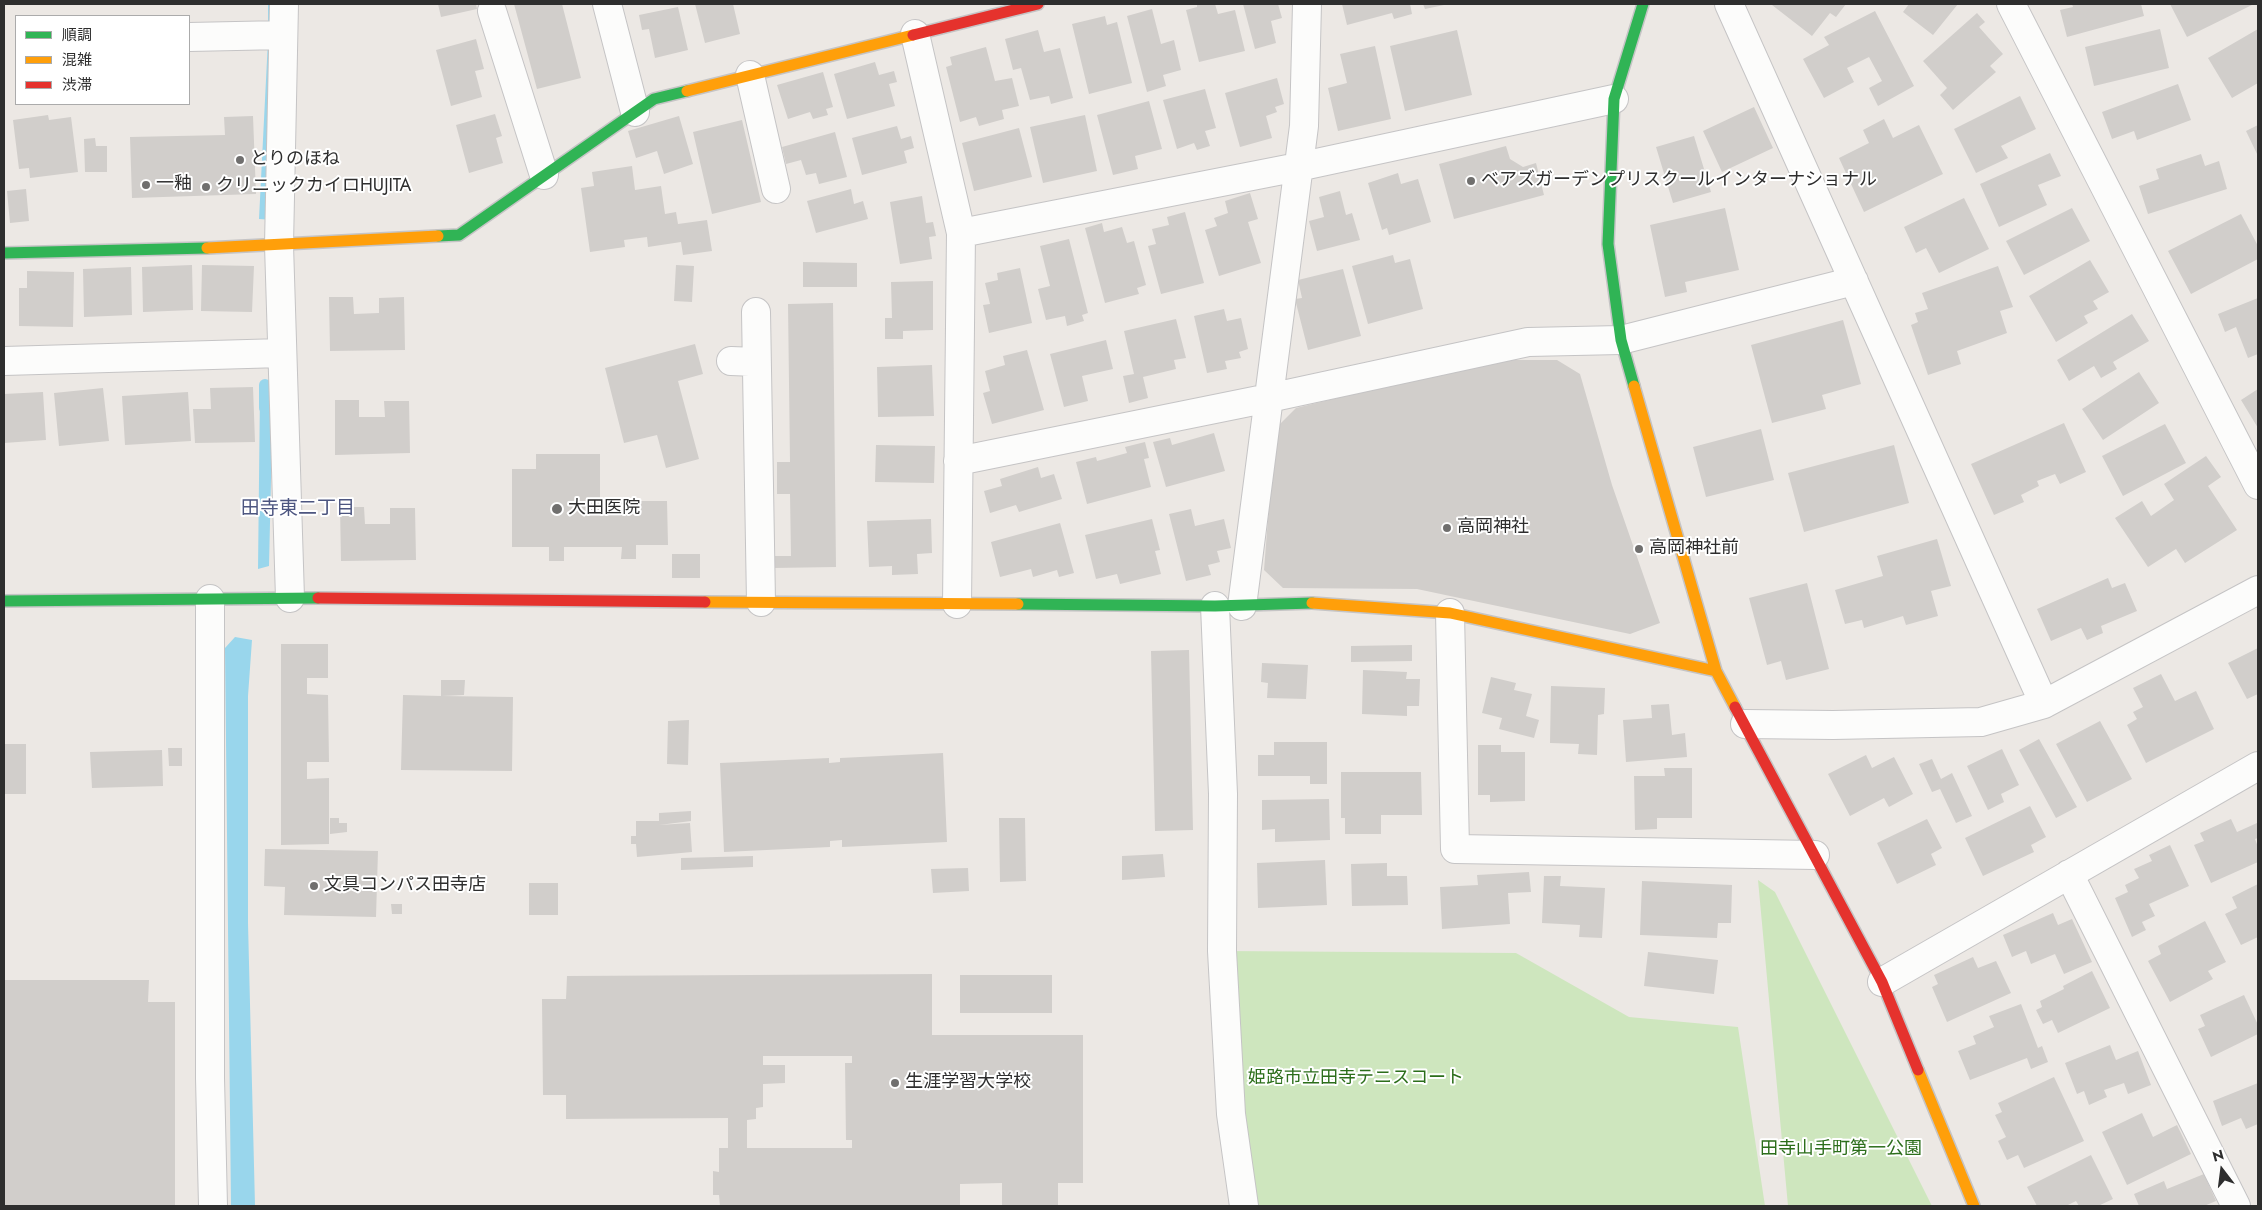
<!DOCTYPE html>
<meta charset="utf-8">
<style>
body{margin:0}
#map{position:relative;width:2262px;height:1210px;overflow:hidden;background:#ece8e4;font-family:Jost,"Noto Sans JP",sans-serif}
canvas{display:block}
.frame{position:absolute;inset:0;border:5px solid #2e2e2e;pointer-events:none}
.legend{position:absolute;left:15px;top:15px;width:175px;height:90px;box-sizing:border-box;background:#fff;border:1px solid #ababab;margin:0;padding:6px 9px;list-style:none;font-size:15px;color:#2e2e2e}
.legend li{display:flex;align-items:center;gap:10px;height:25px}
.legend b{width:25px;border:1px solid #ababab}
.north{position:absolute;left:2197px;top:1145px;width:50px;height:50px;-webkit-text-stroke:4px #fff;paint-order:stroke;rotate:345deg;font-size:14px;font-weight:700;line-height:20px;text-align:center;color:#2e2e2e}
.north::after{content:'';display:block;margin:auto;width:18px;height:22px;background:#2e2e2e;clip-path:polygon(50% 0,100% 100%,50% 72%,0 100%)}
</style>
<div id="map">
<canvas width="2262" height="1210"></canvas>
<div class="frame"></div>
<ul class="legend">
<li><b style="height:6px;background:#30b455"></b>順調</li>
<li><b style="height:6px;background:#ff9f0a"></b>混雑</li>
<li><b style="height:6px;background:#e5322d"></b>渋滞</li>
</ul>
<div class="north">N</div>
</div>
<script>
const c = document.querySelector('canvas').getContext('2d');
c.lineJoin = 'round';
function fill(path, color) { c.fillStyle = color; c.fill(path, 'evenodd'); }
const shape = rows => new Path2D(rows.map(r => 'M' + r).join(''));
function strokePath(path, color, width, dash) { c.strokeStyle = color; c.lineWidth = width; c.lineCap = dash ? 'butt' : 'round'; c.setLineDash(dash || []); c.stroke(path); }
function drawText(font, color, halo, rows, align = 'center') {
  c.font = font + ' Jost,"Noto Sans JP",sans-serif'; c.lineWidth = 4; c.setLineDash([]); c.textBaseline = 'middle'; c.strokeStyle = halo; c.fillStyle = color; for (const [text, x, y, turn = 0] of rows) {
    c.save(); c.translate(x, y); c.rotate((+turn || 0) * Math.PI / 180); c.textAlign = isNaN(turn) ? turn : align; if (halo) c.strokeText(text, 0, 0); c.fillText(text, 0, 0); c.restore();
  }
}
const green = shape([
 [1758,880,1775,892,1932,1206,1788,1206],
 [1222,951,1516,953,1629,1017,1738,1027,1765,1206,1244,1206]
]);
const water = shape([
 [268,4,278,4,273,220,259,219,268,40],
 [260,390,273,394,269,566,258,569],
 [235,637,252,640,248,696,248,923,255,1206,231,1206,225,648]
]);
const stream = shape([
 [265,385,265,408]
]);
const building = shape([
 [438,4,476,4,477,9,441,17],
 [514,4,562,4,581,78,537,89],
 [695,4,733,4,740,34,705,43],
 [1197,4,1215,4,1218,14,1235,10,1245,51,1199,62,1186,10,1197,7],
 [1243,4,1278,4,1282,18,1271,21,1276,43,1255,49],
 [1342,4,1410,4,1412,14,1394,19,1392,13,1347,25],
 [1423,4,1444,4,1444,5,1425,9],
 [1773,4,1846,4,1836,17,1830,13,1812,36,1772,5],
 [1909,4,1958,4,1933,35,1903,12],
 [2072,4,2141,4,2144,16,2067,37,2060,10,2073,7],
 [2170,4,2254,4,2187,37],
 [678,7,688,50,655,58,649,29,642,30,639,15],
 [1152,9,1161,44,1174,40,1181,70,1163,75,1166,86,1147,92,1127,16],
 [1875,11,1914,86,1878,106,1869,88,1882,81,1869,57,1847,68,1854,82,1824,98,1803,59,1829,45,1824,37],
 [1977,13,1985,22,1979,27,2003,54,1990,66,1996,72,1953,110,1940,95,1947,88,1923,61],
 [1105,16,1107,25,1117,22,1132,83,1089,94,1072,24],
 [2160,29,2169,68,2094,86,2085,47],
 [2258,29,2258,83,2232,98,2208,58],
 [1038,30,1044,52,1060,48,1073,98,1051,104,1049,96,1030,100,1021,68,1013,70,1005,39],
 [1457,30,1472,95,1405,111,1390,46],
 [476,39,484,69,475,71,482,97,451,106,436,50],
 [1375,46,1391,119,1338,131,1328,88,1347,83,1340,54],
 [986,47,995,81,1012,78,1019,106,1002,110,1004,119,979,126,976,117,960,122,946,67,952,65,950,57],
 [875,62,879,75,894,71,897,82,889,84,895,106,847,119,834,74],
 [823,72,833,107,826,109,828,115,813,119,810,112,788,119,777,85],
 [1277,78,1284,104,1275,107,1277,112,1266,116,1272,138,1240,147,1225,93],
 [2178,84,2191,120,2137,140,2134,131,2112,139,2102,112],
 [1205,89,1216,128,1205,131,1210,146,1197,150,1194,143,1177,149,1163,100],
 [2020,96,2036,129,2001,146,2008,158,1976,173,1954,129],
 [1149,101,1162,149,1135,156,1138,169,1113,175,1097,115],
 [1754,107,1773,148,1722,172,1703,131],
 [495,114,502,136,496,138,503,163,469,173,456,125],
 [48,115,49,120,71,117,78,172,30,178,29,168,19,169,13,120],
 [1085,115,1097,171,1043,183,1030,127],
 [253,116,256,194,132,198,130,137,225,135,224,117],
 [679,116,693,164,664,174,657,151,636,158,628,131],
 [1884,119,1893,138,1919,125,1943,174,1864,212,1839,158,1869,143,1863,130],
 [742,120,761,202,712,214,693,132],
 [2258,125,2258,156,2246,131],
 [897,126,901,139,911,136,914,148,904,151,907,163,862,175,852,138],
 [1019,128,1032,177,974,191,962,143],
 [835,132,847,177,819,184,816,173,806,175,801,160,786,164,782,147],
 [1694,136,1711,192,1673,203,1656,147],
 [95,138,96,146,107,146,107,172,85,172,84,139],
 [1506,146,1510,159,1523,167,1536,163,1544,195,1454,219,1439,164],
 [2050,153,2061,176,2038,185,2047,205,1999,227,1980,184],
 [2201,154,2205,166,2219,161,2227,189,2148,214,2139,186,2159,179,2156,169],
 [632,166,635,190,661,186,665,214,676,212,678,224,707,220,712,251,683,255,681,242,648,247,647,237,624,240,625,247,590,252,581,188,594,186,592,172],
 [1398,173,1401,184,1418,179,1431,222,1389,235,1387,228,1382,230,1368,183],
 [26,189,29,221,10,223,7,191],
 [851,189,854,204,863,201,868,219,816,233,807,201],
 [1340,191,1346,215,1352,213,1360,240,1317,251,1309,221,1324,217,1319,197],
 [1250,193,1258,219,1248,222,1261,263,1219,276,1205,230,1217,226,1214,218,1228,213,1225,201],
 [922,196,926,223,933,222,936,236,929,237,932,259,900,264,890,202],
 [1964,198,1989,249,1939,273,1926,248,1916,253,1904,227],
 [1725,208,1739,270,1685,282,1687,292,1665,297,1650,225],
 [2072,208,2090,241,2024,275,2006,241],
 [1185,212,1204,283,1161,294,1148,246,1156,244,1152,229,1169,225,1167,217],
 [2241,214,2258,246,2258,259,2191,294,2168,251],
 [1102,223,1104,232,1122,227,1127,243,1134,241,1146,285,1137,288,1139,294,1105,303,1085,228],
 [1069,239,1088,313,1082,315,1084,321,1067,326,1065,316,1046,320,1038,289,1050,286,1040,246],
 [1393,255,1395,263,1410,259,1423,309,1368,324,1352,266],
 [2090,260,2109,292,2093,301,2098,309,2084,316,2088,323,2056,342,2029,296],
 [803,262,857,263,857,287,803,287],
 [192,265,193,310,143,312,142,267],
 [202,265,254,266,252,312,201,311],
 [676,265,694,266,692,302,674,301],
 [1998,266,2013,307,2000,311,2007,333,1957,351,1961,364,1928,375,1911,325,1918,322,1915,313,1928,309,1922,293],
 [131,267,132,315,84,317,83,269],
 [1020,268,1032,323,989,333,983,305,990,304,985,283,998,280,997,273],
 [1343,269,1361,336,1308,350,1295,299,1302,298,1298,280],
 [27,271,74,272,73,327,19,326,19,288,27,288],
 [933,281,933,330,903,331,903,339,885,339,885,318,892,318,891,282],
 [329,297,353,297,354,314,379,313,379,298,404,297,405,350,330,351],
 [2258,298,2258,354,2248,358,2236,327,2225,332,2218,314],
 [833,303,836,567,773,568,773,556,791,556,790,494,777,494,777,462,790,462,788,304],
 [1224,309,1227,321,1241,318,1248,349,1239,352,1241,358,1225,361,1227,369,1207,373,1194,316],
 [2132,314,2149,341,2113,362,2117,369,2101,378,2094,366,2069,381,2057,360],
 [1176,319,1186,358,1174,360,1176,369,1143,377,1148,398,1129,403,1123,376,1134,374,1124,331],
 [1843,320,1861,384,1822,395,1826,409,1772,423,1751,345],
 [1106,340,1113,369,1082,376,1088,401,1064,407,1050,354],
 [695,344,703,374,678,381,699,459,666,468,657,435,624,443,605,368],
 [1027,350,1044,410,992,424,983,393,990,391,985,371,1005,365,1003,356],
 [1508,360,1557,360,1580,374,1612,485,1660,623,1630,634,1417,589,1283,588,1264,570,1275,429,1296,408,1461,368],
 [932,365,934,416,878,417,877,367],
 [2139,372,2159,403,2103,440,2082,409],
 [253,387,255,442,195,443,193,409,211,409,210,388],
 [103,388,109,441,59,446,54,393],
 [2258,389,2258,428,2241,400],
 [43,392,46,440,4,443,4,394],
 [188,392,191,441,125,445,122,396],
 [335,400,359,400,359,417,385,417,384,401,409,401,410,453,335,455],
 [2064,423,2086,472,2060,484,2055,474,2037,481,2039,486,2021,495,2024,502,1994,515,1971,464],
 [2165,424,2186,463,2123,496,2102,456],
 [1761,429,1774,480,1706,497,1693,447],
 [1214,433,1225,471,1166,487,1153,442,1170,438,1172,445],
 [1145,442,1149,458,1144,459,1151,487,1087,504,1076,462,1096,457,1097,461,1127,453,1125,447],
 [876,445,935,446,934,483,875,482],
 [1894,445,1909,503,1804,532,1788,473],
 [536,454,600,454,600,501,667,501,668,545,636,545,636,559,621,559,622,547,564,547,564,561,549,561,549,547,512,547,512,469,536,469],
 [2206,456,2221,477,2208,486,2237,530,2185,563,2176,549,2148,567,2115,518,2142,501,2151,516,2174,500,2164,484],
 [1038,467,1041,478,1054,474,1062,499,1019,512,1016,505,990,513,984,491,1002,486,1000,479],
 [340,507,364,507,365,524,390,524,390,508,415,508,416,560,341,561],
 [1191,509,1195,526,1224,519,1231,548,1217,551,1220,562,1208,565,1211,575,1186,581,1169,514],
 [931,519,932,553,917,554,918,574,892,575,892,566,869,567,867,521],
 [1152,519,1160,550,1155,551,1161,574,1120,584,1117,574,1096,579,1085,535],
 [1060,523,1074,573,1059,577,1057,570,1033,577,1031,569,1000,577,991,542],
 [1937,539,1951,586,1931,591,1938,616,1906,625,1903,616,1864,628,1862,620,1845,624,1835,590,1883,576,1877,556],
 [672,554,700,554,700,578,672,578],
 [2108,578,2112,588,2125,583,2137,611,2101,626,2103,633,2087,640,2081,628,2051,641,2037,609],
 [1807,583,1829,669,1786,680,1781,661,1767,665,1749,598],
 [281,644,328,644,328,678,307,678,307,694,328,695,329,762,307,762,307,779,329,778,329,844,281,845],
 [1412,645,1412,661,1351,662,1351,646],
 [2258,648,2258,694,2247,699,2228,663],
 [1189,650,1193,830,1155,831,1151,651],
 [1262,663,1308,665,1306,699,1267,698,1268,683,1261,682],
 [1363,670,1407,672,1406,679,1420,679,1419,706,1407,706,1407,716,1362,714],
 [2161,674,2175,701,2196,691,2214,729,2146,763,2127,725,2137,719,2133,712,2143,707,2133,688],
 [1491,677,1516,683,1514,690,1532,694,1526,716,1539,720,1534,738,1499,729,1502,718,1482,713],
 [441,680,465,680,464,695,442,696,513,697,512,771,401,770,403,695,441,696],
 [1551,686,1605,688,1604,714,1598,715,1597,755,1578,754,1579,744,1550,743],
 [1669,704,1672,735,1685,733,1687,757,1626,762,1623,720,1652,718,1651,705],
 [689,720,688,765,667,764,668,721],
 [2100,721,2132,779,2087,802,2056,744],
 [2039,739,2077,807,2056,818,2019,750],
 [1274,742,1327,742,1327,784,1310,784,1310,776,1258,776,1258,755,1274,755],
 [4,744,26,744,26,794,4,794],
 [1478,745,1501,745,1501,752,1525,752,1525,801,1490,802,1490,795,1478,795],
 [168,748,182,748,182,766,169,766],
 [2002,749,2019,785,2001,794,2004,802,1988,810,1967,766],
 [162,750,163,786,92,788,90,752],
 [943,753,947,842,842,847,842,840,830,841,830,847,724,852,720,763,829,758,829,763,840,762,840,758],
 [1866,755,1872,768,1894,757,1913,794,1889,807,1884,798,1850,816,1828,774],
 [1932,759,1941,779,1952,773,1972,816,1956,823,1940,789,1932,792,1919,764],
 [1664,768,1692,768,1692,818,1657,818,1657,829,1635,830,1634,776,1665,776],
 [1341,772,1421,772,1422,815,1381,815,1381,834,1345,834,1345,818,1341,818],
 [1329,799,1330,840,1275,842,1275,829,1262,830,1262,800],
 [2030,806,2046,837,2031,845,2034,852,1983,876,1965,838],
 [691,811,691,821,659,825,690,823,692,852,637,857,636,844,631,844,631,836,636,836,636,821,659,821,659,813],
 [330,818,339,818,339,823,347,823,347,832,330,834],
 [999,818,1025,818,1026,881,1000,882],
 [1927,819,1942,848,1931,854,1936,865,1897,884,1877,843],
 [2231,819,2237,832,2257,823,2258,838,2255,839,2258,847,2258,862,2211,883,2194,845,2204,841,2200,833],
 [2170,845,2189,886,2149,904,2155,916,2142,922,2146,930,2132,937,2115,898,2128,892,2125,885,2139,878,2134,869,2152,861,2149,855],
 [265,849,378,851,376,917,284,915,285,887,264,886],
 [1163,854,1165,877,1122,880,1122,856],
 [753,856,753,867,681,870,681,858],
 [1325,860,1327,905,1258,908,1257,863],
 [1387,863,1387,876,1407,876,1408,905,1352,906,1351,864],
 [968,868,969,891,933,893,931,869],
 [1529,872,1531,892,1508,893,1510,924,1442,929,1440,887,1478,885,1477,875],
 [1544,876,1561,876,1560,886,1605,888,1602,938,1579,937,1580,925,1542,923],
 [1642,881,1732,885,1731,923,1718,923,1717,938,1640,935],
 [529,883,558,883,558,915,529,915],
 [2258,884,2258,937,2241,945,2225,914,2237,908,2232,897],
 [391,904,402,904,402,914,392,914],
 [2053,913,2058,925,2072,919,2092,962,2064,974,2055,954,2031,964,2026,951,2012,957,2003,935],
 [2205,921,2226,962,2208,971,2213,979,2170,1002,2148,961,2161,954,2158,946],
 [1648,952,1718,960,1714,994,1644,986],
 [1973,957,1978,968,1996,961,2011,993,1947,1022,1932,987,1938,984,1934,975],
 [2092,971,2110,1008,2058,1033,2052,1020,2043,1024,2036,1010,2042,1007,2040,1001,2064,989,2063,986],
 [932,974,932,1035,1083,1035,1083,1183,1058,1183,1058,1206,1002,1206,1002,1183,960,1184,960,1206,720,1206,719,1195,713,1195,713,1171,719,1172,719,1148,728,1148,728,1118,566,1119,566,1095,543,1095,542,999,566,999,567,976],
 [763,1056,852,1056,852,1063,845,1063,846,1140,852,1140,852,1148,747,1148,747,1120,756,1119,756,1108,763,1107,763,1084,785,1083,785,1065,763,1065],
 [960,975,1052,975,1052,1013,960,1013],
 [4,980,149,980,148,1002,175,1002,175,1206,4,1206],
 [2244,995,2258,1025,2258,1034,2211,1057,2198,1029,2205,1026,2200,1015],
 [2021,1004,2038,1048,2042,1046,2048,1062,2031,1069,2027,1058,1970,1080,1958,1051,1976,1044,1973,1036,1994,1027,1989,1016],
 [2110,1045,2116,1060,2138,1051,2151,1085,2128,1094,2124,1083,2104,1090,2107,1097,2089,1105,2084,1091,2077,1094,2065,1063],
 [2054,1077,2084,1141,2024,1168,2018,1155,2007,1160,1998,1141,2006,1137,1995,1115,2002,1112,1998,1103],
 [2258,1083,2258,1124,2246,1129,2241,1118,2222,1126,2213,1101],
 [2142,1113,2153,1137,2177,1125,2191,1154,2127,1185,2102,1132],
 [2091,1155,2113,1199,2098,1206,2079,1206,2076,1201,2066,1206,2037,1206,2027,1187],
 [2204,1174,2216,1201,2204,1206,2139,1206,2134,1194,2164,1181,2167,1189]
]);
const street = shape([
 [284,4,279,245,290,598],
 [607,4,635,112],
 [1729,4,2044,704],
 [2011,4,2258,485],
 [492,11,544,175],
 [915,34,961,233,957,604],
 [189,37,283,35],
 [750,75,776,189],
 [961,233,1298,167,1614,99],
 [756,312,761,602],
 [4,361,282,353],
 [731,361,756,362],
 [958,461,1269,398,1528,342,1621,340,1854,281],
 [210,599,210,1078,213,1206],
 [1215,606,1223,794,1222,951,1231,1114,1244,1206],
 [1242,606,1304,126,1307,4],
 [1450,613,1455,849,1815,855],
 [1745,724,1833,725,1981,722,2044,704,2258,590],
 [2069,874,2236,1206],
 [1882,982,2258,766]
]);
const fast = shape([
 [438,236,459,235,654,99,687,91],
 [4,253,207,248],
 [1634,386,1621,340,1608,244,1614,99,1643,4],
 [4,601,318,598],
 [1018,604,1215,606,1312,603]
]);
const slow = shape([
 [687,91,913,35],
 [207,248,438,236],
 [1634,386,1716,671,1735,707],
 [705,602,1018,604],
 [1312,603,1450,613,1716,671],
 [1918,1070,1974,1206]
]);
const jam = shape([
 [913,35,1038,4],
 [318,598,705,602],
 [1735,707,1882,982,1918,1070]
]);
const markers = [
 [240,160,5,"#706f6e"],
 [1471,181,5,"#706f6e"],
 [146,185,5,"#706f6e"],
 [206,187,5,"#706f6e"],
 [557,509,6,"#706f6e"],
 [1447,528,5,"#706f6e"],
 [1639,549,5,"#706f6e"],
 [314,886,5,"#706f6e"],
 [895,1083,5,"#706f6e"]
];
const poiNames = [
 ["とりのほね",250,160],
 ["ベアズガーデンプリスクールインターナショナル",1481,181],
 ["一釉",156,185],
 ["クリニックカイロHUJITA",216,187],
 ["大田医院",568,509],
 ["高岡神社",1457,528],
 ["高岡神社前",1649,549],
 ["文具コンパス田寺店",324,886],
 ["生涯学習大学校",905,1083]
];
const parkNames = [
 ["姫路市立田寺テニスコート",1356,1079],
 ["田寺山手町第一公園",1841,1150]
];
const neighbourhoodNames = [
 ["田寺東二丁目",298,509]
];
fill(green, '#cee6be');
fill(water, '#99d6ec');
strokePath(stream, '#99d6ec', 12);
fill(building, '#d1cecb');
strokePath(street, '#c5c4c5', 30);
strokePath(fast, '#c5c4c5', 14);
strokePath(slow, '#c5c4c5', 14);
strokePath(jam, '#c5c4c5', 14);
strokePath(street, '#fcfcfb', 28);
strokePath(fast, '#30b455', 11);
strokePath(slow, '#ff9f0a', 11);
strokePath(jam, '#e5322d', 11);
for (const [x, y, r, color] of markers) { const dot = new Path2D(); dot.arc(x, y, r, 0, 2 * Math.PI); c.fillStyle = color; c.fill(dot); strokePath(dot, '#fff', 2); }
drawText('18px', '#2e2e2e', '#fff', poiNames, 'left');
drawText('18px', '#2c6e1b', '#fff', parkNames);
drawText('19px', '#4d5680', '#fff', neighbourhoodNames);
</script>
